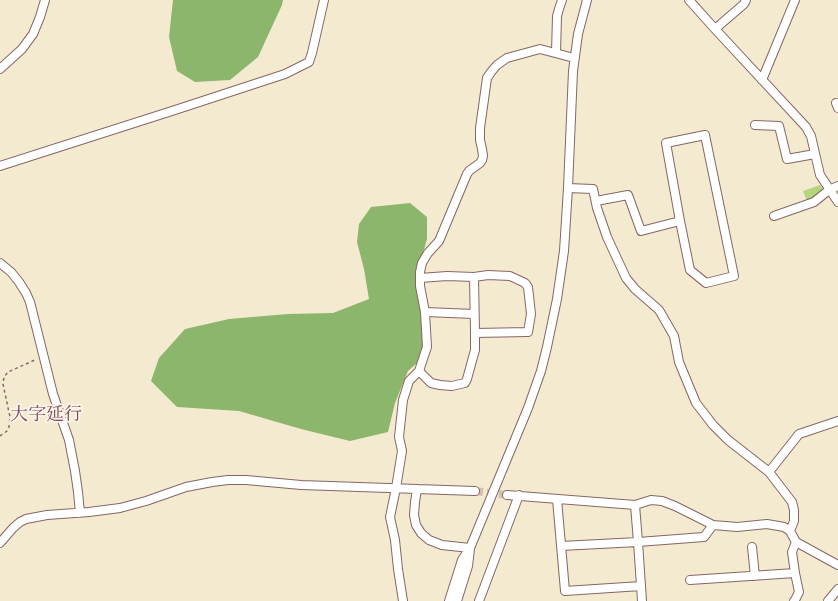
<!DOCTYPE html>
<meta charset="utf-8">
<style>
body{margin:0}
canvas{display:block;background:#f4ead0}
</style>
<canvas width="838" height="601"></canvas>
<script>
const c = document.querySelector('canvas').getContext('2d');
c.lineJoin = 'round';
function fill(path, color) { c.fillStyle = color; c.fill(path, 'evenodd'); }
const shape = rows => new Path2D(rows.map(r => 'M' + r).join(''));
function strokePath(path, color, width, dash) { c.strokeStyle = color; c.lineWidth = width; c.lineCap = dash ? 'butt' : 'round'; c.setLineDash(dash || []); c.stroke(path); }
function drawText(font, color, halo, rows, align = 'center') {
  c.font = font + ' "EB Garamond","Noto Serif JP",serif'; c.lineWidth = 3.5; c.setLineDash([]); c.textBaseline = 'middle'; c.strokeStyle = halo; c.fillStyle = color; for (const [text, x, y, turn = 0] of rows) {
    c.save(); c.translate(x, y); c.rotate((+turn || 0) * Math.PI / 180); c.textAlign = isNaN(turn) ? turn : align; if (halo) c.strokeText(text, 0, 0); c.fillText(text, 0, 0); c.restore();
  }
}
const green = shape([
 [820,185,822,188,821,194,807,201,803,191]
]);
const forest = shape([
 [173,0,283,0,282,5,258,57,230,80,195,82,177,71,169,37],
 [410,203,427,217,427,239,417,274,424,353,416,364,408,371,395,403,388,432,350,441,301,429,239,411,177,407,151,381,159,358,185,329,229,319,288,314,333,313,369,299,364,269,357,242,359,224,371,207]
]);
const minorTunnel = shape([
 [475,491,507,495]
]);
const path = shape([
 [0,436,7,431,9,427,10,417,3,384,4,377,8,372,37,359]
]);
const minor = shape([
 [689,0,715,29,806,127,811,136,820,175,838,202],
 [715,29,744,4,746,0],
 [556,53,557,16,559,9,562,0],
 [0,69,22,49,33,34,40,17,45,0],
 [762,80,795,0],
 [836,103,838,108],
 [755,125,779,126,787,159,815,154],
 [0,166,175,110,285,74,309,62,312,53,324,0],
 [568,188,593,189,597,208,607,237,626,278,635,289,659,310,674,336,679,362,696,403,713,425,728,440,769,472,782,489,792,502,794,510,794,521,790,531],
 [596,201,628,195,641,231,680,221,690,270,706,283,734,276,705,135,666,143,680,221],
 [774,216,814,202,829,190,838,186],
 [0,263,11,272,19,282,26,293,30,302,53,394,69,440,75,471,78,492,80,513],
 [474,277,475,333],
 [425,312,474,314],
 [419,371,431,383,440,385,452,386,465,383,467,379,475,350,475,333,528,332,531,314,528,287,525,283,510,276,488,275,474,277,447,276,420,278],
 [769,472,799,434,838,421],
 [417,489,415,502,414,515,416,525,421,533,429,540,442,545,470,548],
 [507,495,635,505,651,500,662,501,675,506,713,525,737,527,767,524,784,527,790,531,796,542,838,565],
 [557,499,565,591,641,586,638,542,561,546],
 [635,505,638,542,704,537,713,525],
 [0,543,13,528,20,522,26,519,47,515,89,512,120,508,146,501,186,487,212,482,228,480,246,480,301,485,475,491],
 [752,547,755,576],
 [795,573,792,552,796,542],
 [690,580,795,573,799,592,795,600,794,601],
 [641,586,642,601],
 [403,601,398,569,395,540,390,517,396,488,402,451,399,437,403,400,409,381,419,371,427,347,425,312,420,286,420,272,422,263,428,253,439,241,467,174,469,171,480,163,482,160,483,156,482,149,480,140,480,128,487,78,491,72,497,65,507,58,540,49,574,58],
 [449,601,462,560,470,548,528,408,541,371,547,347,557,299,564,251,568,188,573,71,578,34,587,0],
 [457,601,468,566,470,549],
 [479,601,519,495],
 [828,601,838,589]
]);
const quarterNames = [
 ["大字延行",46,415]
];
fill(green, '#b2d57e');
fill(forest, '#8db66d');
strokePath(minorTunnel, '#d2c1af', 8, [8, 4]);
strokePath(minor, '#866665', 10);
strokePath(path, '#866665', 1.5, [3, 3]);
strokePath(minor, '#fff', 8);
drawText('18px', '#794964', '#fcf5e5', quarterNames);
</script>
